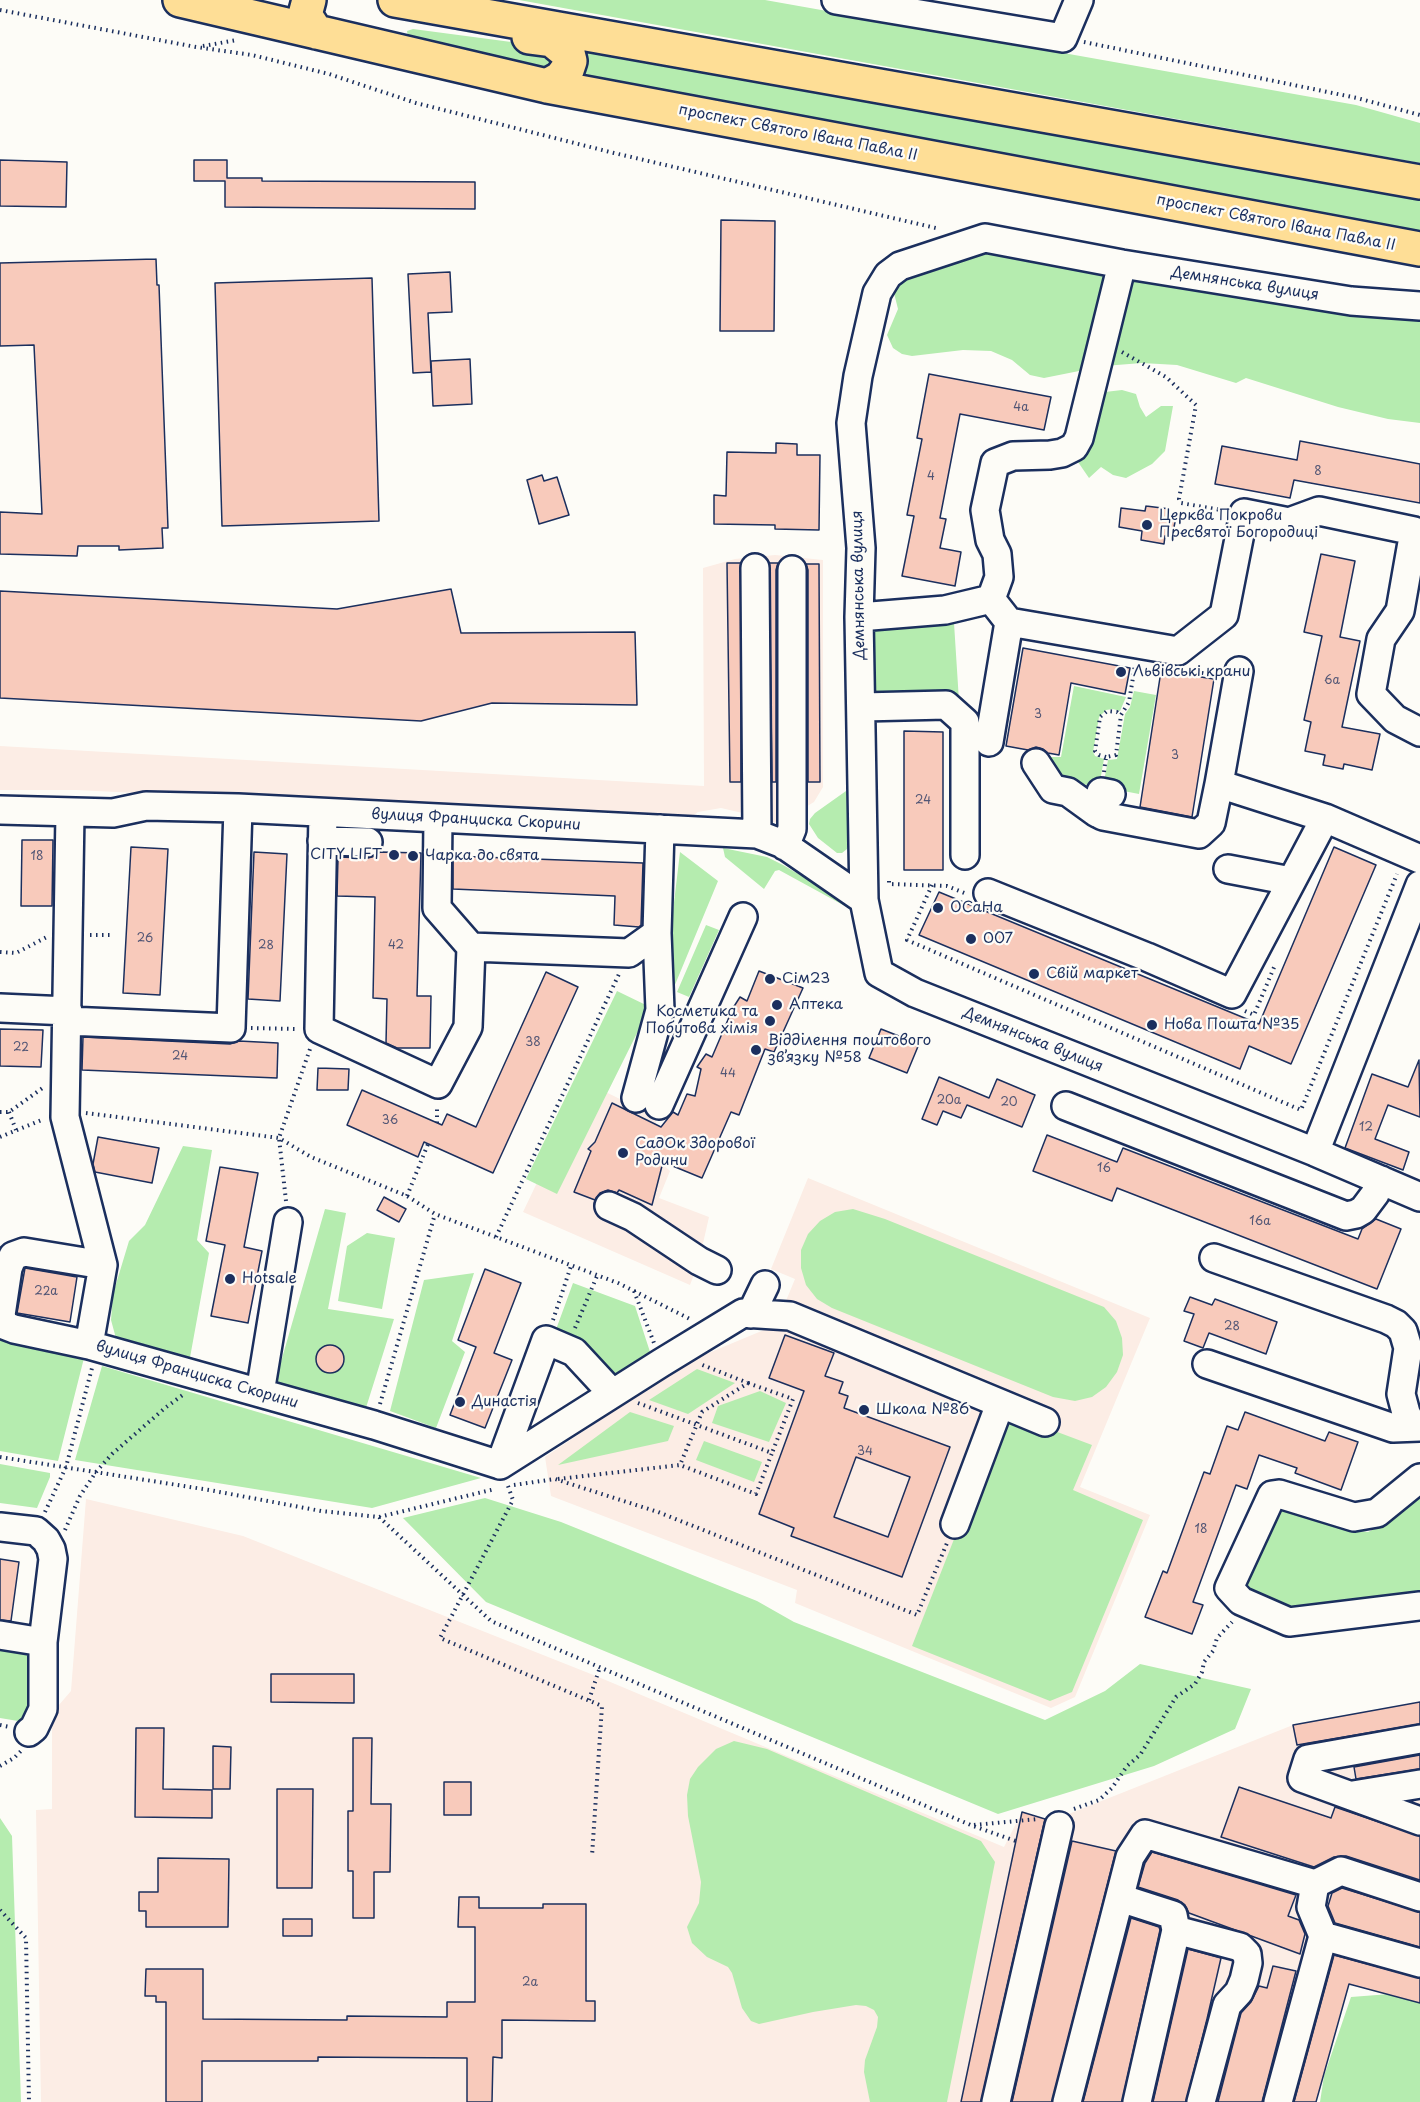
<!DOCTYPE html>
<meta charset="utf-8">
<style>
body{margin:0}
canvas{display:block;background:#fdfcf7}
</style>
<canvas width="1420" height="2102"></canvas>
<script>
const c = document.querySelector('canvas').getContext('2d');
c.lineJoin = 'round';
function fill(path, color) { c.fillStyle = color; c.fill(path, 'evenodd'); }
const shape = rows => new Path2D(rows.map(r => 'M' + r).join(''));
function strokePath(path, color, width, dash) { c.strokeStyle = color; c.lineWidth = width; c.lineCap = dash ? 'butt' : 'round'; c.setLineDash(dash || []); c.stroke(path); }
function drawText(font, color, halo, rows, align = 'center') {
  c.font = font + ' "Playpen Sans",sans-serif'; c.lineWidth = 4.5; c.setLineDash([]); c.textBaseline = 'middle'; c.strokeStyle = halo; c.fillStyle = color; for (const [text, x, y, turn = 0] of rows) {
    c.save(); c.translate(x, y); c.rotate((+turn || 0) * Math.PI / 180); c.textAlign = isNaN(turn) ? turn : align; if (halo) c.strokeText(text, 0, 0); c.fillText(text, 0, 0); c.restore();
  }
}
const built = shape([
 [775,555,823,560,823,787,814,802,781,822,764,823,751,815,721,808,698,812,687,820,76,790,0,790,0,746,704,786,703,568,735,559],
 [585,1082,655,1116,660,1156,658,1160,670,1171,659,1198,709,1217,699,1261,690,1285,523,1212],
 [808,1178,1150,1318,1080,1487,1150,1515,1075,1697,1051,1708,795,1603,797,1590,551,1496,545,1457,687,1362,776,1325,795,1279,771,1269],
 [86,1499,243,1536,596,1676,1004,1847,1022,1812,1051,1821,1293,1725,1420,1702,1420,2003,1349,1984,1316,2102,41,2102,36,1810,52,1809,52,1713,71,1691]
]);
const green = shape([
 [519,0,765,0,1356,105,1420,123,1420,163],
 [413,29,549,47,558,56,549,70,408,37,407,31],
 [576,43,1420,197,1420,231,576,76],
 [987,251,1249,293,1351,316,1376,318,1420,317,1420,423,1388,419,1338,407,1246,378,1236,383,1177,365,1142,363,1104,366,1044,378,1030,375,1012,360,991,351,963,350,912,356,902,354,893,348,887,335,898,309,894,293,896,285,902,280,911,277,938,270],
 [1122,390,1136,394,1140,407,1146,417,1161,406,1173,406,1165,451,1152,464,1126,478,1113,475,1101,467,1089,478,1078,462,1094,408,1105,392],
 [954,623,959,701,873,702,872,629],
 [1074,686,1126,697,1120,711,1113,709,1106,710,1099,717,1093,752,1095,756,1104,759,1099,787,1071,782,1062,776,1055,771,1050,757,1061,757],
 [1134,691,1156,695,1139,794,1103,787,1108,760,1117,759,1125,714,1130,707],
 [846,791,849,799,850,840,847,849,842,853,837,853,818,838,809,824,810,819,815,813],
 [723,848,767,857,783,865,853,906,854,911,779,870,775,871,764,889,725,857],
 [680,852,718,881,672,992,664,987],
 [706,925,719,930,689,997,677,992],
 [617,991,650,1007,557,1194,526,1179],
 [183,1146,212,1150,197,1240,209,1253,189,1363,117,1342,111,1320,113,1294,129,1241,145,1225],
 [325,1209,346,1213,328,1309,394,1319,364,1414,274,1386],
 [853,1209,885,1219,1104,1307,1116,1321,1122,1338,1123,1355,1117,1372,1106,1387,1092,1397,1075,1401,1053,1397,832,1308,817,1299,806,1285,801,1268,801,1250,808,1234,820,1221,835,1212],
 [367,1233,395,1238,382,1309,338,1301,347,1246],
 [474,1273,452,1341,465,1352,436,1428,390,1411,424,1280],
 [573,1283,635,1306,653,1361,615,1381,554,1335],
 [0,1339,84,1358,58,1461,0,1451],
 [102,1366,481,1478,372,1508,75,1460],
 [697,1369,735,1383,688,1414,649,1400],
 [760,1391,786,1403,769,1442,712,1423,718,1406],
 [630,1412,674,1426,668,1441,558,1465],
 [1004,1412,1092,1445,1073,1490,1143,1520,1072,1692,1050,1701,912,1646],
 [704,1441,762,1462,754,1482,696,1460],
 [0,1464,50,1473,50,1477,37,1508,0,1503],
 [1420,1493,1420,1600,1306,1612,1248,1590,1248,1581,1278,1509,1282,1506,1360,1531,1368,1532,1380,1526],
 [485,1498,561,1522,757,1601,794,1622,1045,1720,1105,1691,1140,1664,1251,1689,1235,1729,1154,1766,998,1814,486,1602,403,1518],
 [0,1644,25,1648,33,1656,32,1718,24,1722,0,1718],
 [734,1741,767,1749,981,1841,995,1862,947,2102,870,2102,864,2072,865,2060,877,2027,878,2017,874,2010,866,2006,856,2005,813,2012,759,2024,751,2021,742,2008,732,1973,728,1967,707,1957,692,1943,687,1927,699,1903,701,1882,688,1816,687,1795,690,1779,698,1767,716,1749],
 [0,1818,12,1836,21,2102,0,2102],
 [1403,1993,1420,2000,1420,2102,1320,2102,1324,2076,1351,1997]
]);
const building = shape([
 [0,160,67,162,66,207,0,206,0,160],
 [194,160,227,160,227,178,262,178,262,181,475,182,475,209,225,207,225,181,194,181,194,160],
 [721,220,775,221,774,331,720,331,721,220],
 [156,259,157,285,159,285,168,528,162,528,163,548,119,550,119,546,78,546,77,556,0,554,0,512,42,514,34,345,0,346,0,263,156,259],
 [450,272,452,312,428,313,431,372,413,373,408,274,450,272],
 [372,278,379,521,222,526,215,283,372,278],
 [470,359,472,404,433,406,431,361,470,359],
 [929,374,1051,397,1044,430,960,414,940,518,946,519,940,548,961,552,955,586,902,576,914,516,907,515,922,439,917,438,929,374],
 [1300,441,1420,464,1420,503,1294,480,1290,498,1215,484,1222,446,1297,460,1300,441],
 [776,443,797,444,797,455,820,455,819,530,775,529,775,525,714,524,714,495,726,496,727,452,776,453,776,443],
 [542,475,544,481,557,477,569,515,539,524,527,480,542,475],
 [1146,506,1170,509,1169,517,1175,522,1173,532,1165,536,1164,544,1141,540,1142,531,1119,527,1121,508,1145,511,1146,506],
 [1321,554,1355,561,1340,637,1360,641,1342,727,1380,734,1372,770,1344,764,1343,769,1323,765,1325,755,1305,751,1311,722,1304,720,1322,636,1304,632,1321,554],
 [727,563,741,563,741,782,730,782,727,563],
 [769,563,778,563,776,570,776,782,772,782,769,563],
 [806,564,819,564,820,782,808,782,808,570,806,564],
 [451,589,461,633,635,632,637,705,492,703,421,721,0,698,0,591,337,609,451,589],
 [1023,648,1130,668,1125,694,1071,683,1059,755,1048,753,1043,749,1036,747,1028,750,1006,746,1023,648],
 [1161,671,1214,679,1192,817,1140,807,1161,671],
 [904,731,943,732,943,870,904,870,904,731],
 [22,840,53,840,52,906,21,906,22,840],
 [131,847,168,849,160,995,123,993,131,847],
 [1334,847,1376,865,1291,1064,1249,1046,1240,1069,919,935,939,892,1259,1024,1334,847],
 [254,852,287,854,280,1001,248,999,254,852],
 [380,852,421,853,417,996,431,996,430,1048,397,1048,386,1043,387,999,373,998,375,897,337,896,338,857,368,858,375,856,380,852],
 [453,856,643,863,641,925,639,927,614,925,615,896,453,889,453,856],
 [759,971,803,988,774,1052,765,1049,739,1115,731,1112,702,1178,663,1162,652,1205,619,1190,617,1193,608,1190,600,1193,595,1200,574,1192,591,1151,588,1149,595,1142,612,1103,661,1127,673,1112,678,1115,687,1094,695,1096,701,1069,697,1067,706,1054,712,1057,733,1008,740,997,747,1001,759,971],
 [546,972,578,987,493,1173,424,1142,418,1157,347,1125,362,1090,442,1125,447,1114,476,1127,546,972],
 [0,1029,43,1030,41,1067,0,1066,0,1029],
 [881,1029,919,1044,907,1073,869,1058,881,1029],
 [83,1037,230,1044,239,1041,278,1043,277,1078,82,1070,83,1037],
 [1419,1060,1420,1117,1388,1105,1375,1139,1409,1152,1403,1170,1345,1148,1372,1074,1408,1087,1419,1060],
 [318,1068,349,1069,348,1090,317,1090,318,1068],
 [939,1077,989,1098,997,1079,1035,1095,1022,1127,967,1105,961,1118,943,1111,937,1125,922,1119,939,1077],
 [1047,1135,1117,1162,1123,1148,1358,1239,1362,1229,1376,1219,1401,1229,1377,1289,1117,1188,1112,1201,1033,1171,1047,1135],
 [98,1137,159,1148,152,1183,95,1172,93,1164,98,1137],
 [220,1167,258,1173,244,1247,262,1251,248,1323,211,1316,225,1245,206,1241,220,1167],
 [384,1197,406,1209,399,1222,377,1210,384,1197],
 [25,1268,77,1277,70,1322,17,1313,25,1268],
 [485,1269,521,1283,494,1353,512,1360,485,1428,450,1415,476,1347,458,1340,485,1269],
 [1190,1297,1212,1305,1215,1299,1277,1322,1266,1354,1209,1333,1203,1348,1184,1341,1194,1314,1184,1311,1190,1297],
 [785,1335,834,1353,825,1376,843,1382,839,1393,848,1396,844,1408,950,1447,902,1577,791,1536,794,1528,759,1514,804,1391,769,1378,785,1335],
 [856,1457,910,1477,888,1537,834,1517,856,1457],
 '316 1359a14 14 0 1 1 28 0a14 14 0 1 1-28 0Z',
 [1245,1412,1325,1441,1329,1432,1358,1442,1341,1490,1295,1473,1297,1468,1259,1455,1247,1489,1236,1485,1193,1602,1203,1605,1192,1634,1145,1617,1163,1571,1167,1573,1204,1472,1210,1474,1227,1426,1238,1430,1245,1412],
 [0,1559,19,1562,11,1621,0,1620,0,1559],
 [271,1674,354,1674,354,1703,271,1702,271,1674],
 [1420,1702,1420,1724,1297,1745,1293,1725,1420,1702],
 [136,1728,164,1728,163,1789,212,1790,212,1818,135,1817,136,1728],
 [353,1738,372,1738,371,1804,391,1804,390,1872,374,1872,374,1918,353,1918,353,1871,348,1871,348,1811,353,1811,353,1738],
 [213,1746,231,1747,230,1789,213,1789,213,1746],
 [1420,1755,1420,1769,1356,1779,1354,1767,1420,1755],
 [444,1782,471,1782,471,1815,444,1815,444,1782],
 [1239,1787,1331,1818,1335,1807,1420,1836,1420,1880,1346,1856,1334,1857,1314,1867,1221,1837,1239,1787],
 [277,1789,313,1789,312,1888,277,1888,277,1789],
 [1022,1812,1045,1819,981,2102,961,2102,1022,1812],
 [1072,1841,1116,1851,1052,2102,1012,2102,1072,1841],
 [1152,1852,1296,1895,1288,1916,1299,1920,1305,1934,1300,1954,1189,1913,1185,1905,1178,1900,1138,1887,1145,1863,1152,1852],
 [158,1858,229,1859,228,1927,146,1927,146,1911,139,1911,139,1892,158,1892,158,1858],
 [1342,1888,1420,1912,1420,1947,1335,1923,1328,1906,1332,1893,1342,1888],
 [459,1897,479,1897,479,1908,543,1908,543,1904,586,1904,586,2001,595,2001,595,2021,502,2020,502,2058,493,2057,492,2102,467,2102,467,2058,318,2057,318,2061,202,2061,202,2102,166,2102,166,2002,156,2002,156,1996,145,1996,146,1969,203,1969,203,2019,347,2020,347,2016,447,2017,447,2002,475,2002,475,1927,458,1927,459,1897],
 [1131,1918,1159,1927,1160,1930,1122,2102,1083,2102,1131,1918],
 [283,1919,312,1919,312,1936,283,1936,283,1919],
 [1188,1949,1221,1958,1207,2019,1186,2102,1153,2102,1188,1949],
 [1334,1955,1420,1978,1420,2003,1349,1984,1316,2102,1294,2102,1334,1955],
 [1273,1966,1296,1971,1262,2102,1218,2102,1241,2013,1251,2002,1259,1986,1267,1988,1273,1966]
]);
const path = shape([
 [0,10,196,47,252,55,329,74,416,103,614,153,940,229],
 [1084,42,1357,98,1420,115],
 [203,46,237,40],
 [1122,352,1166,377,1196,405,1179,499,1181,503,1221,510],
 [1190,671,1215,675],
 [1106,757,1099,755,1095,751,1100,717,1107,711,1117,712,1121,715],
 [1104,772,1106,757,1116,755,1121,715,1129,702,1135,665],
 [889,881,889,884,947,886,967,894],
 [932,885,907,940,1301,1110,1397,874],
 [90,935,110,935],
 [0,952,16,953,47,937],
 [1245,1011,1254,1015,1275,965],
 [251,1028,298,1029],
 [0,1112,9,1112,44,1087],
 [9,1112,16,1130],
 [86,1113,279,1138,311,1157,407,1196,435,1214,618,1283,692,1320],
 [437,1123,437,1106],
 [0,1137,44,1119],
 [407,1196,428,1144],
 [286,1201,279,1138,310,1049],
 [496,1237,619,974],
 [634,1291,654,1343],
 [553,1320,571,1266],
 [575,1328,597,1276],
 [748,1383,793,1399,772,1453],
 [638,1403,772,1453,756,1494,680,1465],
 [380,1404,435,1214],
 [0,1457,209,1490,321,1511,379,1517,495,1489],
 [558,1479,680,1465,702,1412,748,1383,700,1364],
 [514,1485,555,1479,658,1512,917,1615,947,1543],
 [508,1486,513,1500,440,1638,602,1706,592,1856],
 [45,1512,66,1467,92,1368],
 [379,1517,491,1621,973,1826,1016,1841],
 [65,1530,80,1496,96,1472,112,1454,165,1408,184,1394],
 [589,1700,600,1667],
 [0,1725,10,1727],
 [0,1766,14,1758,21,1751],
 [1074,1809,1099,1800,1112,1788,1127,1766,1140,1755,1176,1697,1195,1684,1202,1672,1204,1662,1213,1651,1217,1638,1232,1622],
 [974,1825,1038,1819],
 [0,1910,26,1938,29,2102]
]);
const minor = shape([
 [836,0,1063,38,1079,0],
 [1420,306,1351,301,1122,264,985,238,900,266,888,275,877,293,858,376,851,423,861,548,859,617,864,900,879,973,915,993,1315,1152,1420,1197],
 [755,568,757,834],
 [991,599,1009,622,1178,651,1224,615,1244,513,1289,522,1319,511,1414,531,1400,611,1381,639,1371,694,1395,719,1420,732],
 [991,599,999,577,997,554,990,540,985,510,995,463,1013,456,1050,455,1062,453,1074,447,1079,438,1122,264],
 [859,617,945,610,991,599],
 [862,707,946,705,965,722,965,855],
 [989,742,1009,622],
 [1036,763,1053,789,1068,792,1097,813],
 [1219,784,1239,671],
 [1111,794,1101,792,1097,813,1103,816,1199,834,1211,823,1219,784,1325,818,1420,859],
 [0,810,113,813,146,806,238,808,757,834,783,844,864,900],
 [70,813,65,1117,103,1265,89,1345,374,1425,500,1465,661,1363,743,1313,790,1316,1045,1422],
 [323,813,319,1029,438,1084,468,1027,471,947,437,908,438,818],
 [322,841,368,842],
 [785,846,792,829,792,570],
 [1228,869,1291,881],
 [988,893,1147,957,1232,994,1325,818],
 [471,947,629,953,657,933,660,829],
 [0,1008,68,1011],
 [68,1021,231,1028,238,808],
 [636,1098,660,1010,657,933],
 [659,1105,743,917],
 [1066,1106,1346,1216,1356,1214,1363,1210,1375,1194,1381,1180],
 [1315,1152,1420,885],
 [609,1206,633,1217,699,1261,717,1270],
 [1214,1258,1386,1319,1396,1324,1403,1331,1408,1348,1401,1394,1406,1413,1413,1427],
 [751,1314,765,1285],
 [89,1345,14,1329,4,1325,1,1315,8,1268,13,1256,24,1252,103,1265],
 [1207,1364,1393,1428,1420,1427],
 [260,1393,288,1222],
 [500,1465,546,1340,574,1352,612,1393],
 [1420,1478,1377,1513,1354,1517,1279,1494,1272,1495,1229,1588,1241,1601,1289,1622,1420,1606],
 [955,1524,1000,1404],
 [0,1527,36,1531,46,1540,51,1549,53,1559,43,1642,43,1709,34,1728,29,1732],
 [0,1635,43,1642],
 [1420,1739,1308,1759,1302,1778,1420,1821],
 [1353,1795,1420,1784],
 [1120,1898,1173,1915,1176,1930],
 [1323,1936,1420,1963],
 [996,2102,1059,1826],
 [1067,2102,1130,1857,1145,1834,1315,1884],
 [1137,2102,1176,1930,1240,1947,1247,1954,1248,1963,1244,1980,1239,1992,1227,2005,1201,2102],
 [1278,2102,1323,1936,1311,1907,1315,1884,1341,1871,1420,1897]
]);
const major = shape([
 [180,0,547,86,1420,249],
 [309,0,305,15,316,32],
 [395,0,1420,182],
 [529,37,552,40,568,53,570,61,567,70,561,78,547,86]
]);
const markers = [
 [1147,525,6,"#1b2f5e"],
 [1121,672,6,"#1b2f5e"],
 [394,855,6,"#1b2f5e"],
 [413,856,6,"#1b2f5e"],
 [938,908,6,"#1b2f5e"],
 [971,939,6,"#1b2f5e"],
 [1034,974,6,"#1b2f5e"],
 [770,979,6,"#1b2f5e"],
 [777,1005,6,"#1b2f5e"],
 [770,1021,6,"#1b2f5e"],
 [1152,1025,6,"#1b2f5e"],
 [756,1050,6,"#1b2f5e"],
 [623,1153,6,"#1b2f5e"],
 [230,1279,6,"#1b2f5e"],
 [460,1402,6,"#1b2f5e"],
 [864,1410,6,"#1b2f5e"]
];
const numberNames = [
 ["4а",1021,408],
 ["8",1318,472],
 ["4",931,477],
 ["6а",1332,681],
 ["3",1038,715],
 ["3",1175,756],
 ["24",923,801],
 ["18",37,857],
 ["26",145,939],
 ["28",266,946],
 ["42",396,946],
 ["38",533,1043],
 ["22",21,1048],
 ["24",180,1057],
 ["44",728,1074],
 ["20а",949,1101],
 ["20",1009,1103],
 ["36",390,1121],
 ["12",1366,1128],
 ["16",1104,1169],
 ["16а",1260,1222],
 ["22а",46,1292],
 ["28",1232,1327],
 ["34",865,1452],
 ["18",1201,1530],
 ["2а",530,1983]
];
const streetNames = [
 ["проспект Святого Івана Павла II",798,133,11],
 ["проспект Святого Івана Павла II",1276,223,11],
 ["Демнянська вулиця",1245,284,9],
 ["Демнянська вулиця",859,585,-91],
 ["вулиця Франциска Скорини",476,820,3],
 ["Демнянська вулиця",1033,1040,22],
 ["вулиця Франциска Скорини",197,1375,16]
];
const poiNames = [
 ["Церква Покрови",1159,516],
 ["Пресвятої Богородиці",1159,533],
 ["Львівські крани",1133,672],
 ["CITY LIFT",382,855,"right"],
 ["Чарка до свята",425,856],
 ["ОСаНа",950,908],
 ["007",983,939],
 ["Свій маркет",1046,974],
 ["Сім23",782,979],
 ["Аптека",789,1005],
 ["Косметика та",758,1012,"right"],
 ["Побутова хімія",758,1029,"right"],
 ["Нова Пошта №35",1164,1025],
 ["Відділення поштового",768,1041],
 ["зв’язку №58",768,1058],
 ["СадОк Здорової",635,1144],
 ["Родини",635,1161],
 ["Hotsale",242,1279],
 ["Династія",472,1402],
 ["Школа №86",876,1410]
];
fill(built, '#fcede5');
fill(green, '#b5ecaf');
fill(building, '#f8cabb');
strokePath(building, '#1b2f5e', 1.5);
strokePath(minor, '#1b2f5e', 32);
strokePath(major, '#1b2f5e', 38);
strokePath(path, '#1b2f5e', 4, [1.5, 4.5]);
strokePath(minor, '#fdfcf7', 27);
strokePath(major, '#fede96', 33);
for (const [x, y, r, color] of markers) { const dot = new Path2D(); dot.arc(x, y, r, 0, 2 * Math.PI); c.fillStyle = color; c.fill(dot); strokePath(dot, '#fdfcf7', 2); }
drawText('12px', '#525675', null, numberNames);
drawText('15px', '#1b2f5e', '#fdfcf7', streetNames);
drawText('15px', '#1b2f5e', '#fdfcf7', poiNames, 'left');
</script>
